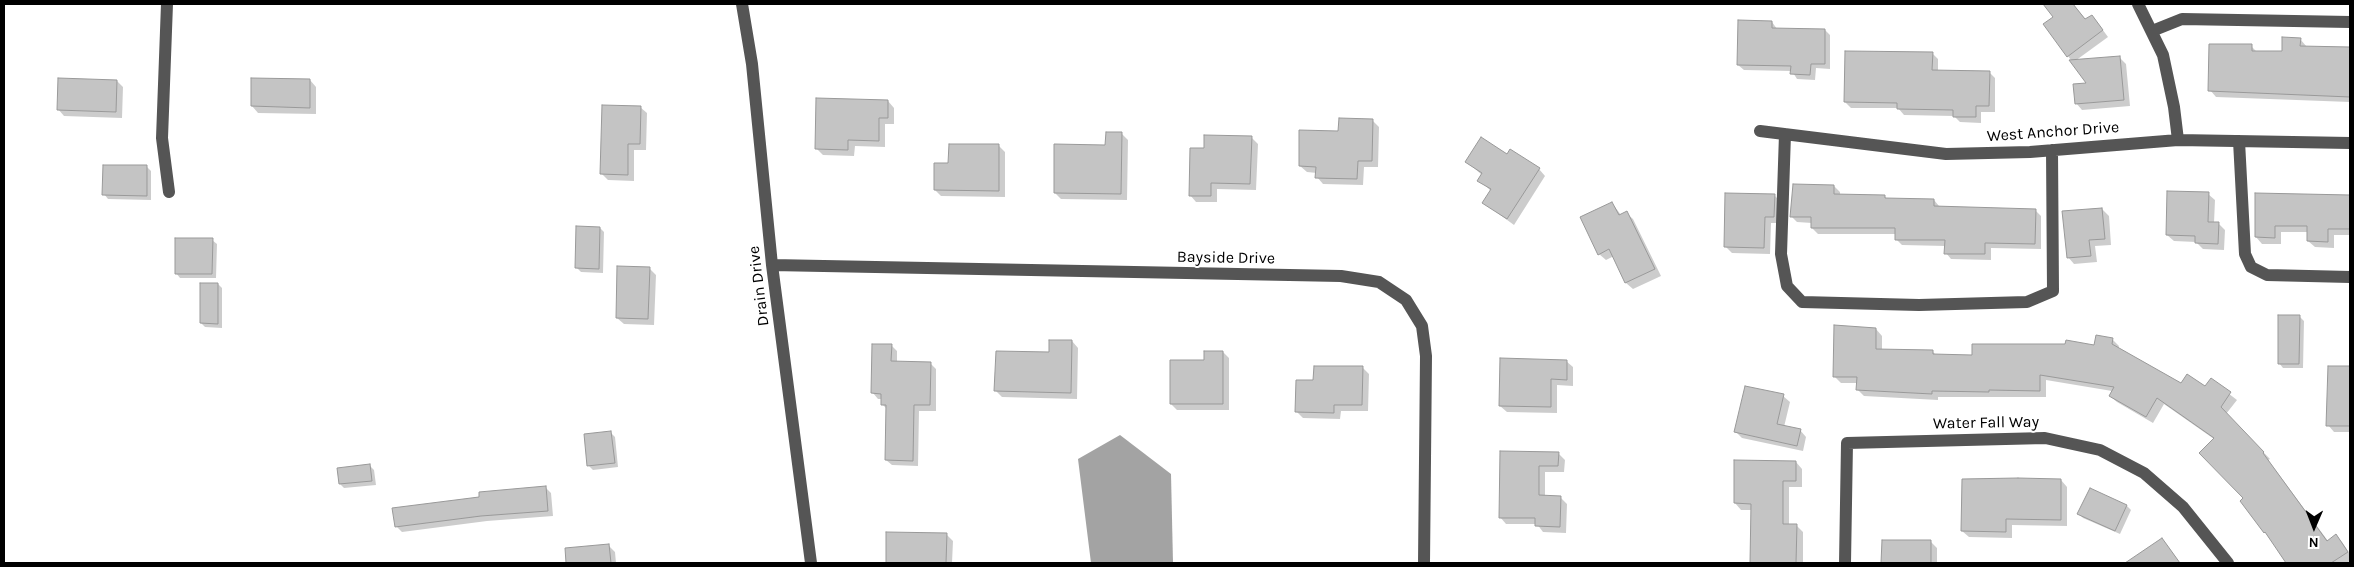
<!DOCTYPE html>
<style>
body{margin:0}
#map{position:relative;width:2354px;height:567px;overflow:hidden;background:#fff;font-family:Karla,sans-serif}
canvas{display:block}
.frame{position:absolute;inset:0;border:5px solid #000;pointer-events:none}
.north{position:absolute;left:2289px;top:502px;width:50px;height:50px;-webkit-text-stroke:4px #fff;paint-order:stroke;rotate:181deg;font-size:14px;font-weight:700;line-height:20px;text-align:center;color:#000}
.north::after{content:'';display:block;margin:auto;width:18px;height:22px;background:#000;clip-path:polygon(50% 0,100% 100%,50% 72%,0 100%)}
</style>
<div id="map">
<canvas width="2354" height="567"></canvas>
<div class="frame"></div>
<div class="north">N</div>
</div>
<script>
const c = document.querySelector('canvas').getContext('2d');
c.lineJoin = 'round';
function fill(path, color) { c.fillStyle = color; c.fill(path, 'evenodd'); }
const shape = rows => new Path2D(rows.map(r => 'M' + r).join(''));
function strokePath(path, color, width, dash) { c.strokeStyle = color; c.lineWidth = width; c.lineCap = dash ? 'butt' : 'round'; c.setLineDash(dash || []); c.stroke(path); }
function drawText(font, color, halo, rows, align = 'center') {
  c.font = font + ' Karla,sans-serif'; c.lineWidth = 4; c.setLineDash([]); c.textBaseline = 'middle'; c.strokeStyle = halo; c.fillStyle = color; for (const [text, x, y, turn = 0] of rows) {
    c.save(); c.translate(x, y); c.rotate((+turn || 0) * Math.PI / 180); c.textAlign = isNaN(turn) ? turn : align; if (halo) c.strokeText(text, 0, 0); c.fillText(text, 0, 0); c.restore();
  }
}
const water = shape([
 [1120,435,1171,474,1173,563,1091,563,1078,459]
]);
const shadow = shape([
 [2045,4,2073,4,2086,20,2091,16,2097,22,2108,37,2075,61,2120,58,2126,64,2130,106,2082,110,2076,103,2088,84,2068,56,2055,17],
 [1772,22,1777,29,1825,30,1830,35,1830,69,1816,68,1815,80,1797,79,1792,71,1744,70,1738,65],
 [2300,39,2307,47,2350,49,2350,102,2216,97,2210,90,2251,46,2257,52,2283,52],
 [1932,53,1938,59,1938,71,1989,72,1995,78,1995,112,1981,112,1981,123,1960,122,1954,116,1904,115,1898,108,1851,108,1845,102],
 [310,80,316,87,316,114,258,113,252,106],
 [117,81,123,87,122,118,64,116,58,109],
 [888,101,894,108,894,124,885,124,885,147,855,146,854,156,823,155,816,148],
 [640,107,647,113,646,150,634,150,634,181,608,180,602,174],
 [1372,120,1379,127,1378,167,1364,167,1363,185,1323,184,1317,177,1317,173,1307,172,1300,166,1340,132],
 [1121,133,1128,140,1127,200,1061,199,1055,193],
 [1251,137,1258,144,1256,190,1217,189,1217,202,1196,202,1190,195,1205,149],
 [999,146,1005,152,1005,197,941,196,935,190,950,165],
 [1508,155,1539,169,1545,176,1514,225,1484,203,1491,191,1479,180,1482,175,1467,162],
 [147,167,151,171,151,200,108,199,104,194],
 [1834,186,1840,192,1840,195,1884,196,1888,200,1934,200,1939,206,2036,211,2041,216,2041,249,1991,248,1991,260,1951,259,1946,253,1946,246,1902,245,1896,239,1896,234,1818,234,1812,228,1812,223,1797,222,1792,217],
 [2208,194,2215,200,2214,223,2218,223,2225,230,2224,250,2203,249,2196,242,2174,241,2167,235],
 [2257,194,2350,195,2350,235,2334,235,2334,248,2315,247,2308,241,2309,232,2281,232,2281,244,2262,244,2256,237],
 [1774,195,1781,202,1780,223,1771,223,1770,254,1732,253,1725,246],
 [1612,203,1621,215,1626,213,1633,219,1661,276,1633,289,1626,283,1614,256,1606,260,1599,254],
 [2102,209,2109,216,2111,245,2095,246,2097,262,2074,264,2068,257],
 [600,228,604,232,603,273,581,272,577,268],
 [212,240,217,244,216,278,180,278,176,273],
 [649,268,656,275,654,325,624,324,617,318],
 [218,284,222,288,222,328,205,327,201,323],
 [2299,316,2304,321,2303,368,2283,368,2279,363],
 [1876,329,1882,336,1882,350,1932,351,1937,356,1973,356,2095,346,2112,339,2119,346,2118,349,2182,385,2205,388,2211,380,2237,400,2226,414,2270,459,2268,460,2328,541,2336,536,2342,542,2350,554,2350,561,2347,563,2288,563,2242,501,2245,498,2214,439,2164,404,2153,423,2117,402,2110,396,2112,391,2046,380,2046,397,1938,397,1938,400,1864,396,1858,390,1858,383,1841,383,1834,376],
 [1072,341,1078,348,1077,399,1002,397,996,391],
 [891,345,897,351,897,362,930,363,936,369,936,411,919,411,918,466,892,465,886,460,887,409,882,404,882,399,878,399,873,393],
 [1223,352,1229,358,1229,410,1177,410,1171,404,1206,362],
 [1566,361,1573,367,1573,386,1557,385,1557,413,1507,412,1500,406],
 [1362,367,1369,374,1368,411,1341,411,1340,419,1303,418,1297,412,1315,381],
 [2329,367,2350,367,2350,432,2334,432,2328,425],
 [1783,396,1790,402,1784,427,1800,430,1806,437,1803,451,1742,438,1736,432],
 [611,433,615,437,618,467,593,470,588,465],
 [1501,452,1558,453,1565,460,1564,472,1545,472,1545,497,1560,497,1567,504,1566,533,1543,532,1537,524,1506,524,1500,517],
 [1796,462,1802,469,1802,487,1789,487,1789,525,1797,526,1803,532,1803,563,1750,563,1752,510,1741,510,1735,503],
 [370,466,374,470,376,485,344,488,340,484],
 [2061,480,2067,487,2067,526,2012,525,2012,538,1969,537,1962,531],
 [545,487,551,493,553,516,487,521,402,532,396,526,480,498],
 [2090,489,2127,506,2131,510,2120,534,2083,518,2079,514],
 [887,533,946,534,953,541,952,563,887,563],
 [2162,539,2180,563,2128,563],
 [1883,541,1931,542,1937,548,1937,563,1882,563],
 [608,545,615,552,616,563,568,563,566,549]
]);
const building = shape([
 [2043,4,2073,4,2085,19,2092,15,2103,30,2067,57,2043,24,2053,17,2043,4],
 [1738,20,1772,21,1772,28,1825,29,1825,64,1811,64,1810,75,1790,74,1791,66,1737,65,1738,20],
 [2282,37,2301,38,2300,46,2350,47,2350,97,2208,91,2209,44,2252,44,2252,51,2282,51,2282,37],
 [1845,51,1933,52,1932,70,1990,71,1989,106,1976,106,1976,117,1953,117,1953,110,1897,109,1897,103,1844,102,1845,51],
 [2120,56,2124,100,2075,104,2073,84,2086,83,2069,60,2120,56],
 [58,78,117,80,116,112,57,110,58,78],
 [251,78,310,79,310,108,251,106,251,78],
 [816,98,888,100,888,118,879,118,879,141,848,140,848,150,815,149,816,98],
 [602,105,641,106,640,144,628,144,628,175,600,174,602,105],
 [1339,118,1373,119,1372,161,1358,161,1357,179,1315,178,1316,167,1299,166,1299,130,1338,131,1339,118],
 [1106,132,1122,132,1121,194,1054,193,1054,144,1105,145,1106,132],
 [1204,135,1252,136,1250,184,1211,183,1211,196,1189,196,1190,148,1204,148,1204,135],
 [1481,137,1507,154,1510,149,1540,168,1507,219,1482,203,1491,189,1477,181,1482,173,1465,162,1481,137],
 [949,144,999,144,999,191,934,190,934,163,948,163,949,144],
 [103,165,147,165,147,196,102,195,103,165],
 [1793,184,1834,185,1834,194,1885,195,1885,198,1934,199,1934,206,2036,209,2035,244,1985,243,1985,254,1944,254,1945,240,1895,240,1895,228,1811,228,1811,217,1790,217,1793,184],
 [2167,191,2209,192,2208,222,2219,222,2218,244,2195,243,2195,236,2166,235,2167,191],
 [1725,193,1775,194,1774,217,1765,217,1764,248,1724,247,1725,193],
 [2255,193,2350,195,2350,229,2328,229,2328,242,2307,241,2307,226,2275,226,2275,238,2255,237,2255,193],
 [1612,202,1619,215,1627,211,1655,269,1625,283,1609,249,1598,255,1580,217,1612,202],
 [2102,208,2105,239,2089,240,2091,256,2067,258,2062,211,2102,208],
 [576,226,600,227,599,269,575,268,576,226],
 [175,238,213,238,212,274,175,274,175,238],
 [617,266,650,267,648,319,616,318,617,266],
 [200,283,218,283,218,324,200,323,200,283],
 [2278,315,2300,315,2299,364,2278,364,2278,315],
 [1834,325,1876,328,1876,349,1933,350,1933,354,1972,355,1972,344,2065,344,2066,340,2094,345,2096,335,2113,338,2112,344,2181,383,2187,374,2205,386,2211,378,2231,392,2221,407,2264,452,2263,453,2327,541,2336,534,2348,552,2331,563,2286,563,2265,532,2264,533,2240,501,2243,498,2199,453,2214,438,2157,398,2146,417,2109,396,2114,387,2040,375,2040,391,1989,390,1989,392,1932,391,1932,394,1856,390,1857,377,1833,377,1834,325],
 [1049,340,1072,340,1071,393,994,391,996,351,1049,352,1049,340],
 [872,344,892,344,891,361,931,362,930,405,914,405,913,461,885,460,886,405,881,405,881,394,871,393,872,344],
 [1204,351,1223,351,1223,404,1170,404,1170,360,1204,360,1204,351],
 [1500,358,1567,360,1567,380,1551,379,1551,407,1499,406,1500,358],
 [1314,366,1363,366,1362,405,1334,405,1334,413,1295,412,1296,380,1313,380,1314,366],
 [2328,366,2350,366,2350,426,2326,426,2328,366],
 [1745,386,1784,394,1777,424,1801,429,1797,446,1734,432,1745,386],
 [611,431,615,463,587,466,584,434,611,431],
 [1500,451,1559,452,1558,466,1539,466,1539,495,1561,496,1560,527,1535,526,1535,518,1499,518,1500,451],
 [1734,460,1796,461,1796,481,1783,481,1783,524,1797,524,1796,563,1750,563,1751,504,1734,503,1734,460],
 [370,464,372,481,339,484,337,468,370,464],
 [2018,478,2061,479,2061,520,2006,519,2006,532,1961,531,1962,479,2018,478],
 [546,486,548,511,481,516,395,527,392,508,479,497,479,492,546,486],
 [2090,488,2127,505,2115,531,2077,514,2090,488],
 [886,532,947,533,946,563,886,563,886,532],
 [2162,538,2180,563,2125,563,2162,538],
 [1882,540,1931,540,1931,563,1881,563,1882,540],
 [609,544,611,563,566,563,565,548,609,544]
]);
const minor = shape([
 [167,4,162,138,169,192],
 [742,4,752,64,772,265,811,563],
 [2138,4,2163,55,2174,107,2178,140],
 [2152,31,2182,19,2350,22],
 [1760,131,1946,154,2030,152,2178,140,2350,143],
 [1785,134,1781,254,1787,286,1802,302,1919,305,2027,302,2053,291,2052,150],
 [2239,141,2245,254,2251,267,2267,275,2350,277],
 [772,265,1341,276,1379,282,1406,300,1422,326,1426,356,1424,563],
 [1845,563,1847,443,2045,438,2100,450,2144,473,2183,507,2228,563]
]);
const streetNames = [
 ["West Anchor Drive",2053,132,-4],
 ["Bayside Drive",1226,258,1],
 ["Drain Drive",759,286,-97],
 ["Water Fall Way",1986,423,-1]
];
fill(water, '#a3a3a3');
fill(shadow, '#0003');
fill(building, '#c4c4c4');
strokePath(building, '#999', 1);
strokePath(minor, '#555', 12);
drawText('16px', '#000', '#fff', streetNames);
</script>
